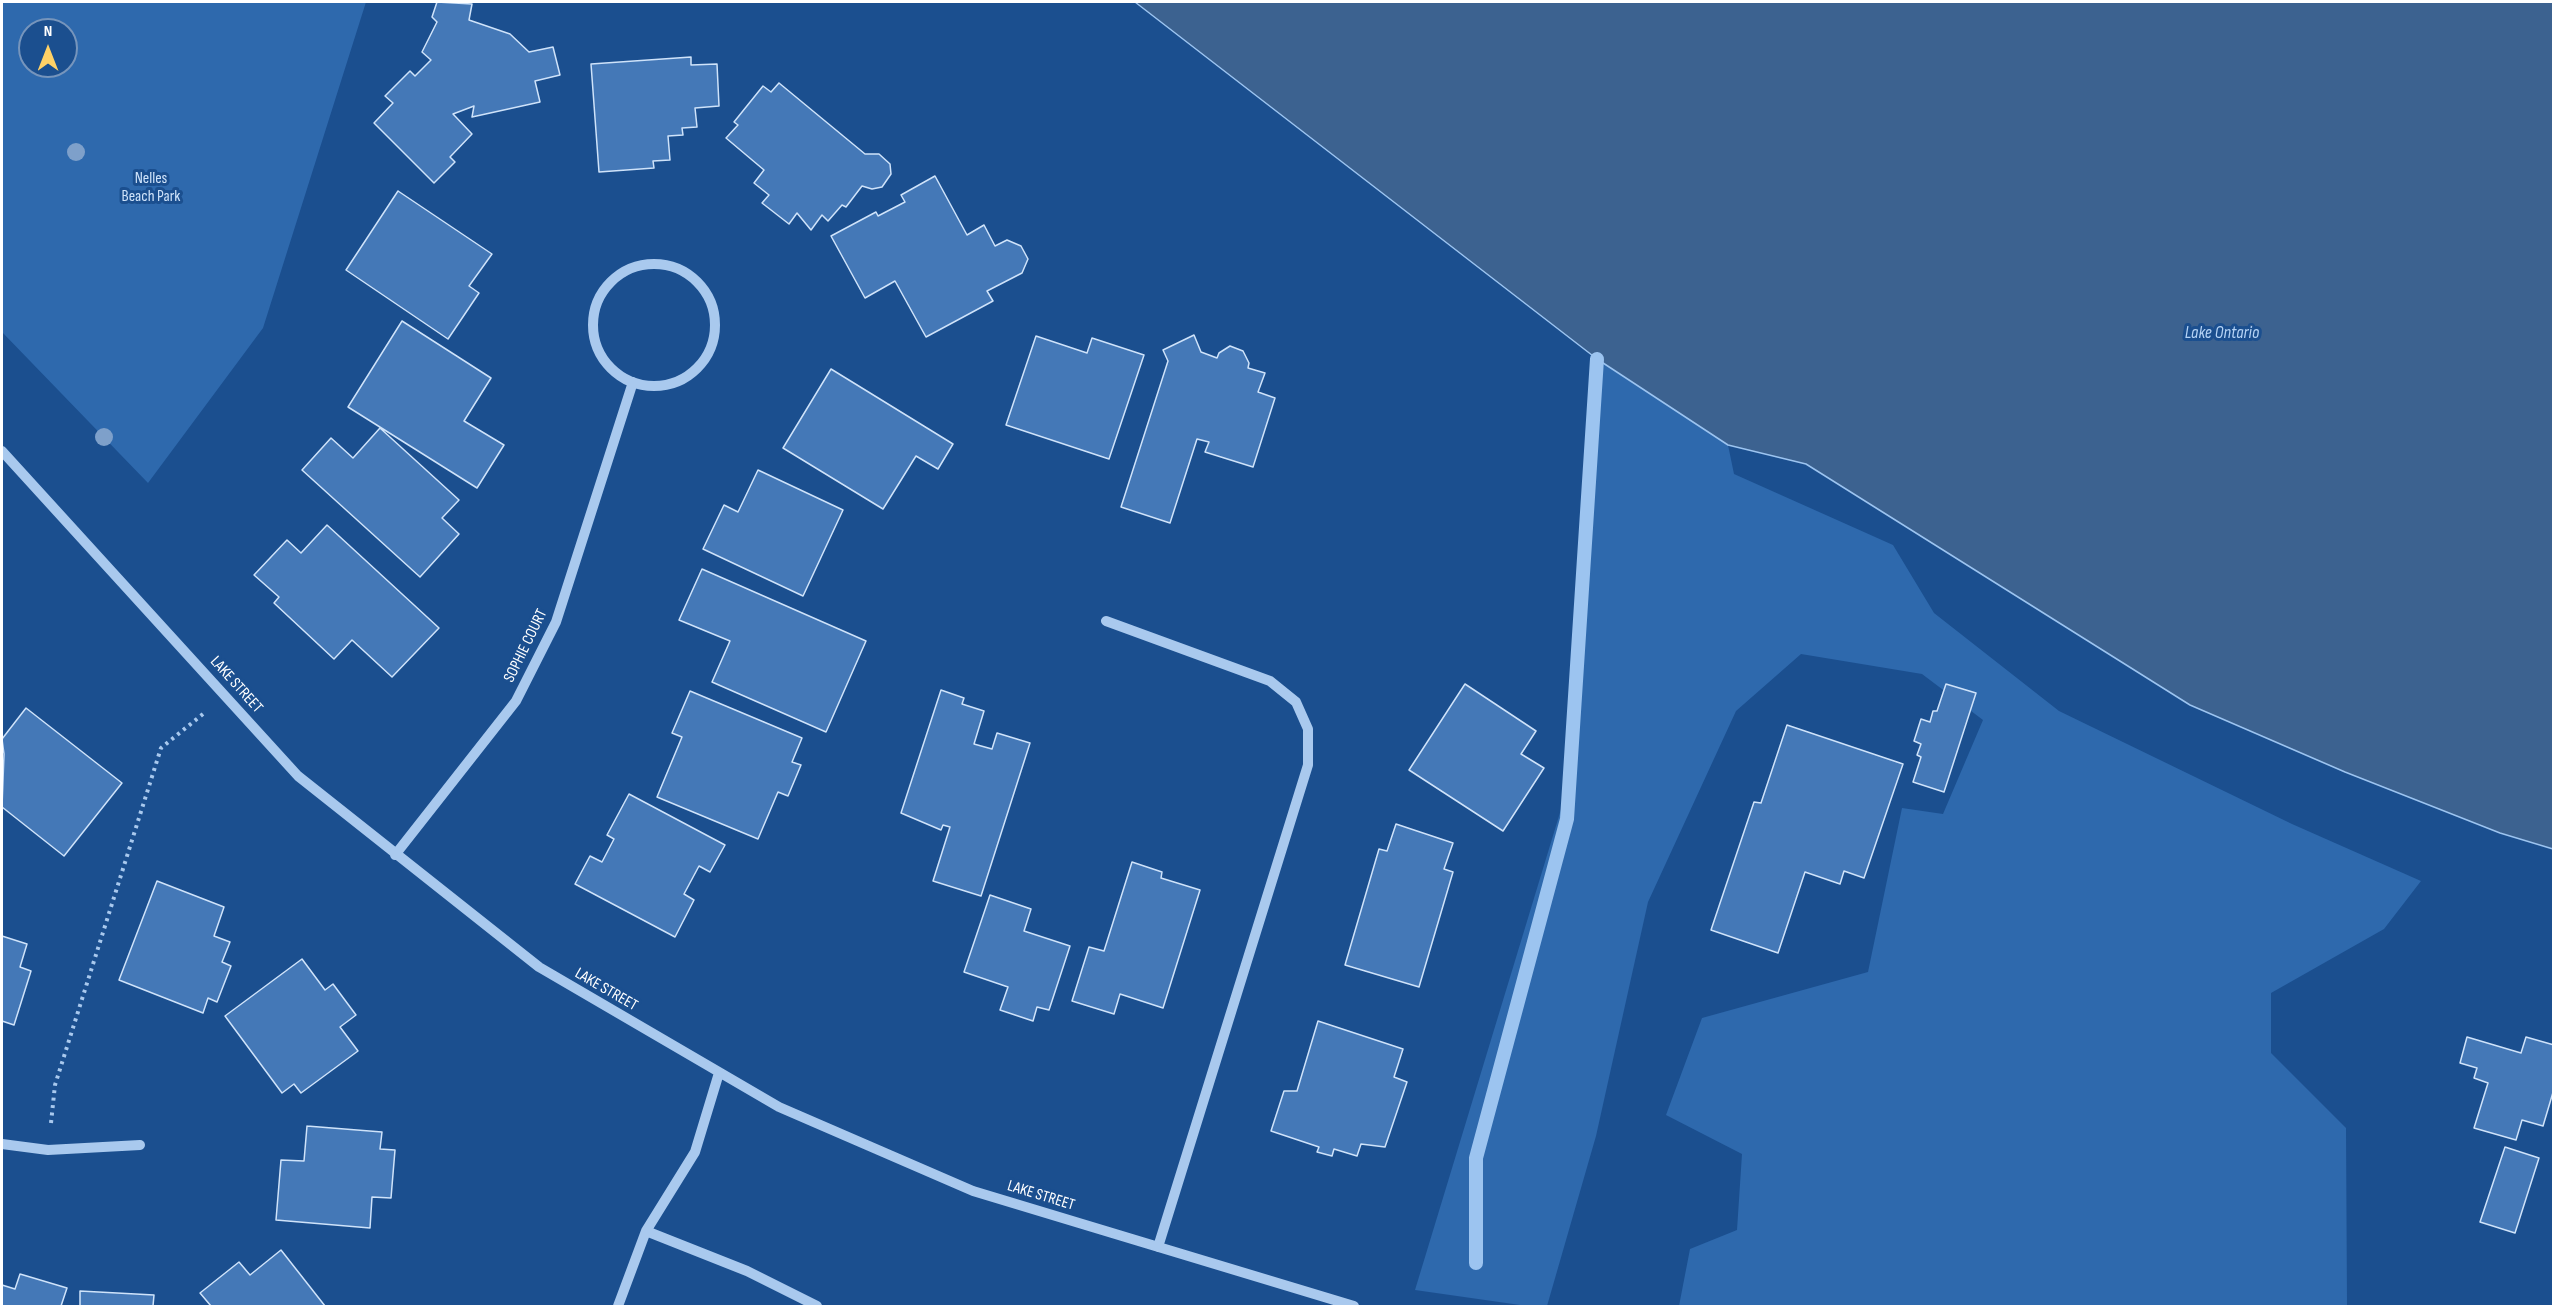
<!DOCTYPE html>
<style>
body{margin:0}
#map{position:relative;width:2555px;height:1308px;overflow:hidden;background:#1b4f8f;font-family:"Sofia Sans Condensed",sans-serif}
canvas{display:block}
.frame{position:absolute;inset:0;border:3px solid #fff;pointer-events:none}
.north{position:absolute;left:18px;top:18px;width:60px;height:60px;box-sizing:border-box;background:#1b4f8f;border:2px solid #7695bc;border-radius:50%;rotate:0deg;font-size:16px;font-weight:700;line-height:24px;text-align:center;color:#fff}
.north::after{content:'';display:block;margin:auto;width:21px;height:27px;background:#ffd166;clip-path:polygon(50% 0,100% 100%,50% 72%,0 100%)}
</style>
<div id="map">
<canvas width="2555" height="1308"></canvas>
<div class="frame"></div>
<div class="north">N</div>
</div>
<script>
const c = document.querySelector('canvas').getContext('2d');
c.lineJoin = 'round';
function fill(path, color) { c.fillStyle = color; c.fill(path, 'evenodd'); }
const shape = rows => new Path2D(rows.map(r => 'M' + r).join(''));
function strokePath(path, color, width, dash) { c.strokeStyle = color; c.lineWidth = width; c.lineCap = dash ? 'butt' : 'round'; c.setLineDash(dash || []); c.stroke(path); }
function drawText(font, color, halo, rows, align = 'center') {
  c.font = font + ' "Sofia Sans Condensed",sans-serif'; c.lineWidth = 6; c.setLineDash([]); c.textBaseline = 'middle'; c.strokeStyle = halo; c.fillStyle = color; for (const [text, x, y, turn = 0] of rows) {
    c.save(); c.translate(x, y); c.rotate((+turn || 0) * Math.PI / 180); c.textAlign = isNaN(turn) ? turn : align; if (halo) c.strokeText(text, 0, 0); c.fillText(text, 0, 0); c.restore();
  }
}
const green = shape([
 [2,2,366,2,263,328,148,483,2,332],
 [30,30,66,30,66,66,30,66],
 [1597,359,1728,445,1734,474,1893,545,1934,613,2059,711,2292,824,2421,881,2384,929,2271,993,2271,1053,2346,1128,2347,1306,1679,1306,1690,1249,1737,1230,1742,1154,1666,1115,1702,1018,1868,972,1902,808,1943,814,1983,720,1922,674,1801,654,1736,711,1648,902,1596,1136,1547,1306,1527,1306,1415,1290,1569,783]
]);
const water = shape([
 [1135,2,2553,2,2553,849,2500,833,2345,772,2190,705,1806,464,1728,445,1597,359,1135,2]
]);
const stream = shape([
 [1476,1263,1476,1158,1567,819,1597,359]
]);
const building = shape([
 [437,2,472,4,469,20,510,34,529,52,553,47,560,75,535,81,540,102,472,117,474,106,453,114,472,134,450,157,455,162,434,183,374,123,393,103,385,96,410,71,415,76,431,60,422,52,437,22,432,17,437,2],
 [691,57,691,65,717,64,719,106,695,108,697,127,682,128,683,135,668,136,670,160,653,161,654,168,599,172,591,64,691,57],
 [779,83,865,154,879,154,890,164,891,174,882,187,872,189,862,186,846,207,842,205,828,221,822,215,811,230,797,213,789,224,762,203,769,195,754,183,764,170,726,138,738,125,734,122,763,86,771,92,779,83],
 [935,176,967,235,984,225,995,246,1007,240,1021,246,1028,259,1022,273,987,291,993,301,926,337,895,281,865,298,831,236,876,212,878,216,905,202,901,195,935,176],
 [398,191,492,254,469,286,479,293,448,339,346,270,398,191],
 [402,321,491,378,464,421,504,445,477,488,348,407,402,321],
 [1194,335,1201,352,1217,358,1219,353,1230,346,1243,351,1249,363,1248,368,1265,373,1258,392,1275,398,1253,467,1205,452,1209,442,1197,439,1170,523,1121,507,1168,361,1163,350,1194,335],
 [1036,336,1087,353,1092,338,1144,355,1109,459,1006,425,1036,336],
 [831,369,953,444,938,469,916,456,883,509,783,448,831,369],
 [380,428,459,500,442,518,459,534,420,577,302,470,331,438,353,458,380,428],
 [758,470,843,510,803,596,703,549,724,505,738,512,758,470],
 [327,525,439,628,392,677,352,640,334,659,274,603,279,597,254,575,287,540,301,553,327,525],
 [702,569,866,641,826,732,712,682,730,641,679,620,702,569],
 [1465,684,1536,731,1521,754,1544,768,1503,831,1409,770,1465,684],
 [1946,684,1976,693,1944,792,1913,782,1921,757,1917,755,1921,744,1914,741,1921,719,1930,722,1933,711,1937,711,1946,684],
 [941,690,964,698,962,704,984,711,974,744,992,749,997,733,1030,743,981,896,933,881,950,827,943,825,941,830,901,813,941,690],
 [690,691,802,738,792,762,801,765,788,796,778,792,758,839,657,797,682,737,672,733,690,691],
 [26,708,122,783,64,856,2,807,4,754,2,739,26,708],
 [1787,725,1903,764,1864,878,1844,871,1840,884,1805,872,1778,953,1711,930,1754,802,1761,803,1787,725],
 [629,794,725,845,710,872,699,866,684,894,694,900,675,937,575,884,590,856,602,862,614,839,607,835,629,794],
 [1396,824,1453,843,1444,869,1453,872,1419,987,1345,965,1379,849,1387,851,1396,824],
 [1132,862,1162,872,1161,878,1200,890,1163,1008,1120,994,1114,1014,1072,1001,1089,947,1104,951,1132,862],
 [157,881,224,907,214,936,230,942,222,962,231,966,217,1002,208,998,203,1013,119,980,157,881],
 [990,895,1031,909,1024,931,1070,946,1049,1010,1037,1007,1033,1021,1000,1010,1008,987,964,972,990,895],
 [2,936,27,944,20,967,31,971,14,1025,2,1021,2,936],
 [302,959,325,990,333,984,356,1015,340,1027,358,1051,301,1093,294,1084,282,1093,225,1016,302,959],
 [1318,1021,1403,1049,1394,1077,1407,1082,1385,1147,1361,1144,1357,1156,1334,1149,1332,1156,1317,1152,1319,1147,1271,1131,1284,1091,1297,1091,1318,1021],
 [2467,1037,2521,1053,2526,1037,2554,1045,2554,1089,2543,1126,2522,1120,2516,1140,2474,1128,2488,1083,2474,1078,2477,1068,2460,1063,2467,1037],
 [307,1126,382,1132,380,1149,395,1150,391,1198,372,1197,370,1228,276,1220,281,1160,304,1161,307,1126],
 [2505,1147,2539,1158,2515,1233,2480,1222,2505,1147],
 [281,1250,325,1306,211,1306,200,1293,239,1262,250,1275,281,1250],
 [20,1274,67,1288,61,1306,2,1306,2,1285,15,1289,20,1274],
 [80,1291,154,1295,153,1306,80,1306,80,1291]
]);
const path = shape([
 [51,1123,55,1085,161,748,203,714]
]);
const minor = shape([
 '593 325a61 61 0 1 1 122 0a61 61 0 1 1-122 0Z',
 [2,451,298,776,539,967,779,1107,973,1191,1354,1306],
 [1106,621,1270,681,1296,702,1308,729,1308,765,1158,1247],
 [395,855,516,701,556,622,633,382],
 [2,1144,48,1150,140,1145],
 [646,1231,747,1271,817,1306],
 [618,1306,646,1231,695,1152,719,1073]
]);
const trees = [
 [76,152],
 [104,437]
];
const parkNames = [
 ["Nelles",151,179],
 ["Beach Park",151,197]
];
const streetNames = [
 ["SOPHIE COURT",526,646,-64],
 ["LAKE STREET",236,685,48],
 ["LAKE STREET",606,990,30],
 ["LAKE STREET",1041,1196,17]
];
const waterNames = [
 ["Lake Ontario",2222,333]
];
fill(green, '#2e69ad');
fill(water, '#3c6290');
strokePath(water, '#9cc4f0', 1.5);
strokePath(stream, '#9cc4f0', 14);
fill(building, '#4478b7');
strokePath(building, '#cfe3fa', 1.5);
strokePath(path, '#a9c9ee', 4, [3, 4.5]);
strokePath(minor, '#a9c9ee', 10);
c.fillStyle = '#7ea0ca';
for (const [x, y] of trees) { c.beginPath(); c.arc(x, y, 9, 0, 2 * Math.PI); c.fill(); }
drawText('16px', '#cfe3fa', '#1b4f8f', parkNames);
drawText('16px', '#fff', '#1b4f8f', streetNames);
drawText('italic 18px', '#b5d3f5', '#1b4f8f', waterNames);
</script>
